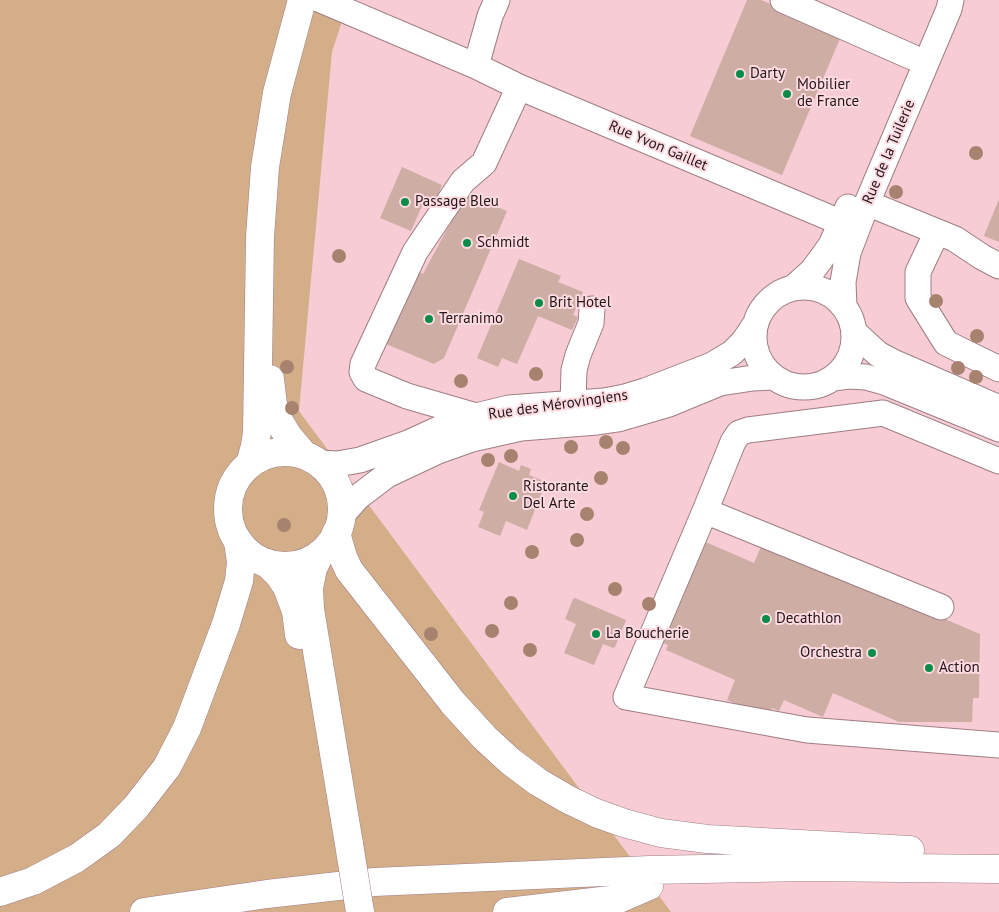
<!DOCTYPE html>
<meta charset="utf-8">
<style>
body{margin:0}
canvas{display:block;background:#fddae0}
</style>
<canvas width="999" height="912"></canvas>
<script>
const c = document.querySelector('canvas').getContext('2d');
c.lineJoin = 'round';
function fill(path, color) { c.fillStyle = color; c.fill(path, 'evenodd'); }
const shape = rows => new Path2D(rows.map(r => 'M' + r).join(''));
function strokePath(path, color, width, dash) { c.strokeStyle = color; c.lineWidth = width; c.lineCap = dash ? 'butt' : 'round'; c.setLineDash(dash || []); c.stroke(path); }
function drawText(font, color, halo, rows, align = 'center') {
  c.font = font + ' "PT Sans",sans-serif'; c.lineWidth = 4; c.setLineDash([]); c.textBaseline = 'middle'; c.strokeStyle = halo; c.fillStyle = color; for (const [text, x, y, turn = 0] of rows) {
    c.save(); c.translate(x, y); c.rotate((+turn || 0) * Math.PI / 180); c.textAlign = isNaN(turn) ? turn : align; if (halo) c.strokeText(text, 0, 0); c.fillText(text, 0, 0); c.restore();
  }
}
const built = shape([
 [349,0,999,0,999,912,671,912,299,411,332,52]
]);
const green = shape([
 [0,0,349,0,332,52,299,411,671,912,0,912]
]);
const building = shape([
 [747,0,761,0,842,34,782,175,690,136],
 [402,167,442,185,434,204,425,199,411,231,380,218],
 [466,194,507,211,444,358,434,364,386,344,407,295,419,272,423,274],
 [999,199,999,242,984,236],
 [519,259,561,276,558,282,583,292,573,315,578,317,572,330,538,316,517,364,502,358,498,367,477,358],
 [499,462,519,471,521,465,531,469,529,475,546,482,527,530,506,521,500,536,478,527,484,512,479,510],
 [701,540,754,563,763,542,980,634,979,698,973,698,972,722,899,722,833,693,823,717,784,700,779,711,772,708,768,717,727,700,735,680,666,650,668,645,658,641],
 [575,598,626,620,615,647,613,648,603,644,594,665,564,653,576,624,565,619,573,599]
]);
const minor = shape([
 [321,0,476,66],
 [497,0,490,16,476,66,519,87,842,223],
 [783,0,912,57],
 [867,203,955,239,982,257,999,266],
 [937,232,918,272,918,298,946,343,999,369],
 '754 337a50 50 0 1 1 100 0a50 50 0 1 1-100 0Z',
 [793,288,812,271,821,259,831,245,848,207],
 [844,307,843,282,848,253,867,203,949,9,951,0],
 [854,332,878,354,893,362,999,408],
 [833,378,849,376,866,377,884,382,999,429],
 [573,404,574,370,578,355,591,323,592,309],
 [476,416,407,396,366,379,362,372,363,364,415,252,463,181,484,163,519,87],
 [319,463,337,464,360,460,408,443,443,427,476,416,509,408,604,401,625,397,645,391,712,365,732,353,744,341,754,326],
 [705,511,626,697,807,730,999,745],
 [341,516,358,497,387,475,438,451,472,439,521,428,597,422,618,419,669,404,720,383,753,378,773,377],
 [941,607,705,511,733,442,739,433,748,430,883,413,999,461]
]);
const major = shape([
 [270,379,273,405,279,421,288,436,304,455],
 '228 509a57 57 0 1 1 114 0a57 57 0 1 1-114 0Z',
 [250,464,255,446,257,432,260,237,265,167,277,93,302,0]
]);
const highway = shape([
 [336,533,343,557,349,570,453,703,485,738,510,761,538,782,567,799,596,813,624,823,661,833,707,839,910,850],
 [320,554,313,568,309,588,310,609,349,844],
 [267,563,279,575,287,587,296,611,299,635],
 [0,892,33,881,77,858,109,835,136,807,167,767,187,728,226,624,239,581,241,562,238,541],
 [144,912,267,894,374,882,650,870,806,867,999,869],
 [507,912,619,899,649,886]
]);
const highwayBridge = shape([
 [349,844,360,912]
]);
const trees = [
 [976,153],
 [896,192],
 [339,256],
 [936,301],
 [977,336],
 [287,367],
 [958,368],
 [536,374],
 [976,377],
 [461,381],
 [292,408],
 [606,442],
 [571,447],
 [623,448],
 [511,456],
 [488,460],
 [601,478],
 [587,514],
 [284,525],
 [577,540],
 [532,552],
 [615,589],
 [511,603],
 [649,604],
 [492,631],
 [431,634],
 [530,650]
];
const markers = [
 [740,74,5,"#088c49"],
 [787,94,5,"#088c49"],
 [405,202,5,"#088c49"],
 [467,243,5,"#088c49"],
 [539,303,5,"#088c49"],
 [429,319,5,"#088c49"],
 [513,496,5,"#088c49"],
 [766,619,5,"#088c49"],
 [596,634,5,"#088c49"],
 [872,653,5,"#088c49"],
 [929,668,5,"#088c49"]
];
const poiNames = [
 ["Darty",750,74],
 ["Mobilier",797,85],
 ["de France",797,102],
 ["Passage Bleu",415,202],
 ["Schmidt",477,243],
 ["Brit Hotel",549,303],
 ["Terranimo",439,319],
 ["Ristorante",523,487],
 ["Del Arte",523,504],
 ["Decathlon",776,619],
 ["La Boucherie",606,634],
 ["Orchestra",862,653,"right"],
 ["Action",939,668]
];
const streetNames = [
 ["Rue Yvon Gaillet",658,146,23],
 ["Rue de la Tuilerie",889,152,-67],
 ["Rue des Mérovingiens",558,405,-8]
];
fill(built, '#f7ccd4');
fill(green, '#d4ad89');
fill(building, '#cdada4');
strokePath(minor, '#9e7e84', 27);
strokePath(major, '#9e7e84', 29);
strokePath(highway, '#9e7e84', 29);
strokePath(minor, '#fff', 25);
strokePath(major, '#fff', 28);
strokePath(highway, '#fff', 28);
strokePath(highwayBridge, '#9e7e84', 29, []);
strokePath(highwayBridge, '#fff', 28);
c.fillStyle = '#a7836f';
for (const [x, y] of trees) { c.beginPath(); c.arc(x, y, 7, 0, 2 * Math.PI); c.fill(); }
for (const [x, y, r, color] of markers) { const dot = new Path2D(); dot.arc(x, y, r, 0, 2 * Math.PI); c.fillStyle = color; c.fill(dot); strokePath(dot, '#fddae0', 2); }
drawText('15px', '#23171a', '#fddae0', poiNames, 'left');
drawText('15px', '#23171a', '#fddae0', streetNames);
</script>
